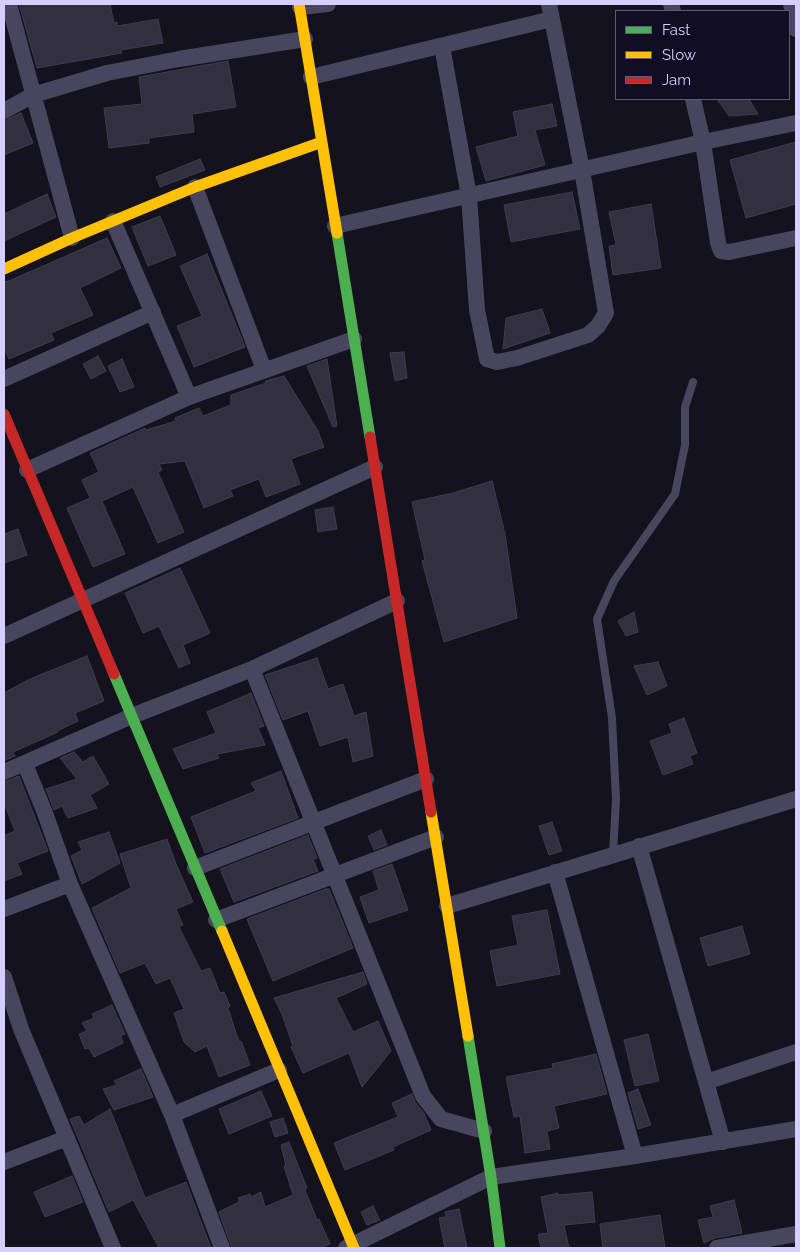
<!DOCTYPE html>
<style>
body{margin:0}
#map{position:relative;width:800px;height:1252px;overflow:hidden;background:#14121d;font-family:Raleway,sans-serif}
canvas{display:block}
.frame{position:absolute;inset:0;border:5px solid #d5ceff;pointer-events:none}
.legend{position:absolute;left:615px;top:10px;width:175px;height:90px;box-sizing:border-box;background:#110d22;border:1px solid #5f5a7a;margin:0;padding:6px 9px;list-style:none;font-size:15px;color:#d5ceff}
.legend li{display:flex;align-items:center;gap:10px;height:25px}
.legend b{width:25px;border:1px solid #5f5a7a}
</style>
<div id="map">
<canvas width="800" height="1252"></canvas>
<div class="frame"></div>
<ul class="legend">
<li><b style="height:6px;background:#4caf50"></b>Fast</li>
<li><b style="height:6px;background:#ffc107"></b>Slow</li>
<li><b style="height:6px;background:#c62828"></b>Jam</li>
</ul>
</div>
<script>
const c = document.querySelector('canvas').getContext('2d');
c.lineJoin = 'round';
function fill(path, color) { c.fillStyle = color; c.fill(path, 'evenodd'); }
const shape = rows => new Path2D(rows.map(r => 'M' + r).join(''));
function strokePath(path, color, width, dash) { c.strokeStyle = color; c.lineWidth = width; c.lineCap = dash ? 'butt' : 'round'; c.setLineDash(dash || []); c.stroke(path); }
const building = shape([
 [19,4,110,4,114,23,117,22,117,26,158,19,163,43,121,50,122,53,37,68,19,4],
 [228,61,236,107,192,114,194,132,149,138,149,143,109,148,104,108,142,104,139,77,228,61],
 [717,99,749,99,758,114,729,116,717,99],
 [552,104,557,126,535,130,545,165,486,181,476,147,518,136,513,112,552,104],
 [21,113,33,143,4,155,4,121,21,113],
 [796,142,796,204,746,218,730,160,796,142],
 [200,159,205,170,160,187,156,177,200,159],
 [572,192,580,229,511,242,504,205,572,192],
 [47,194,56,217,4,241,4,214,47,194],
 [651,204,661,268,613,275,609,246,616,245,609,212,651,204],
 [160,216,176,255,148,266,132,227,160,216],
 [107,238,121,268,80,288,93,315,51,333,54,340,9,359,4,347,4,282,9,281,107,238],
 [207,254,245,347,194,367,177,326,202,316,180,266,207,254],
 [542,309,550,333,503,349,506,318,542,309],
 [404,352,407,378,395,381,390,353,404,352],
 [98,356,106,371,91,379,83,364,98,356],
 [122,359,134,387,120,392,108,366,122,359],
 [327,359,337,426,333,427,307,366,327,359],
 [284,376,318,431,324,447,291,459,300,484,266,497,259,479,230,490,233,496,204,508,185,461,159,464,162,470,158,472,184,532,158,543,133,487,102,501,125,554,93,567,67,508,90,498,82,480,99,472,90,453,145,428,146,430,176,421,175,418,199,408,203,416,231,405,231,395,266,383,265,381,284,376],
 [492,481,505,534,517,618,444,642,422,561,425,560,412,502,453,493,492,481],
 [333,507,337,529,318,532,315,510,333,507],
 [18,529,27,555,4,563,4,534,18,529],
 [180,568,210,633,183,645,190,663,179,668,159,626,143,633,125,593,180,568],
 [634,612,638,632,626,636,618,621,634,612],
 [87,656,104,701,75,713,78,721,57,731,58,732,13,752,15,756,4,761,4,693,30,679,87,656],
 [317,658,328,689,343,684,354,716,366,712,373,756,353,762,348,737,320,746,308,711,283,720,265,675,317,658],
 [658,662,667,686,647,695,634,666,658,662],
 [251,693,264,726,258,728,265,745,217,754,219,758,183,769,173,749,216,733,207,712,251,693],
 [684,718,697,753,690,756,693,764,663,775,650,741,672,733,669,724,684,718],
 [74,752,83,762,93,756,109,784,90,795,97,808,68,818,62,806,54,810,46,789,77,779,60,758,74,752],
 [281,771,298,818,205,853,191,817,256,791,251,783,281,771],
 [19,776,48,851,17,863,22,874,4,881,4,832,5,835,15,831,4,803,4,782,19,776],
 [552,822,562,851,549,855,539,826,552,822],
 [381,830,387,845,374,850,368,836,381,830],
 [109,832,120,863,82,884,71,856,82,850,78,842,109,832],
 [308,835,317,858,313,859,318,871,234,902,220,869,308,835],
 [167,839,176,864,193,902,176,909,183,925,179,927,201,971,210,968,220,993,224,992,230,1006,228,1008,239,1042,241,1041,250,1065,219,1077,207,1046,195,1052,184,1042,174,1013,184,1009,170,978,156,984,145,963,120,973,92,908,131,888,120,854,167,839],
 [392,864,408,910,369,923,360,897,379,890,373,871,392,864],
 [326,889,329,889,353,948,273,981,247,919,326,889],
 [547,910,560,974,497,986,490,951,518,945,512,916,547,910],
 [742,926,750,954,708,966,700,938,742,926],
 [363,972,367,984,336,998,353,1032,378,1021,391,1051,362,1087,349,1053,303,1073,291,1047,293,1046,282,1014,274,998,363,972],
 [112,1005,125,1034,121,1035,123,1043,94,1057,89,1048,85,1049,79,1034,87,1031,82,1023,94,1018,92,1014,112,1005],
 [648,1034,659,1081,635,1086,624,1040,648,1034],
 [596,1054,607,1094,554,1106,559,1128,547,1131,550,1149,525,1153,520,1116,514,1117,506,1077,553,1068,552,1064,596,1054],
 [141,1069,153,1097,114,1110,103,1089,117,1085,114,1081,141,1069],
 [638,1089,651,1125,638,1129,628,1093,638,1089],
 [261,1091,272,1116,229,1134,219,1109,261,1091],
 [412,1094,415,1102,424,1113,431,1130,393,1147,394,1150,345,1170,334,1143,398,1117,392,1103,412,1094],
 [110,1109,145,1198,186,1182,211,1248,159,1248,133,1200,109,1212,70,1119,79,1116,84,1125,110,1109],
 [283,1118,288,1133,275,1137,270,1122,283,1118],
 [289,1142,307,1188,305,1190,317,1220,319,1219,330,1244,319,1248,232,1248,219,1212,239,1202,238,1198,250,1194,251,1197,261,1192,265,1207,293,1195,284,1166,286,1166,281,1145,289,1142],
 [72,1176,83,1202,45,1217,34,1192,72,1176],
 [592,1192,595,1222,564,1225,569,1248,541,1248,538,1234,548,1233,541,1197,558,1193,558,1195,592,1192],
 [734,1200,742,1233,715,1238,704,1243,698,1220,713,1217,710,1206,734,1200],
 [373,1206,380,1220,367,1225,361,1212,373,1206],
 [459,1209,467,1248,445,1248,439,1218,446,1217,445,1212,459,1209],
 [660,1215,665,1248,603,1248,600,1224,660,1215]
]);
const lane = shape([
 [613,854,616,799,612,718,597,619,614,581,675,494,685,445,685,407,693,382]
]);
const street = shape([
 [9,4,72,238],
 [671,4,673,11],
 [791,4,796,29],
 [300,7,328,4],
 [442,46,469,196,477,310,487,359,497,362,517,358,588,335,598,326,606,313,582,170,549,4],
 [311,77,552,19],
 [693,99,703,142,718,243,721,251,729,252,796,238],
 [4,111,33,95,107,73,179,59,305,39],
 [195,187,264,370],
 [113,221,189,397],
 [335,226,703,142,796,123],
 [4,379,153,312],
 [27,470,189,397,354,339],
 [4,636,375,467],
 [252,669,423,1096,441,1119,484,1131],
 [25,764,45,813,70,884,172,1115,222,1248],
 [4,772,132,716,252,669,397,601],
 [639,846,723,1142],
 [195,868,426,779],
 [555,872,635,1156],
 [447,906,796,799],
 [4,909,70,884],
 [216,920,436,837],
 [4,977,21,1029,113,1248],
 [706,1082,796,1052],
 [172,1115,279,1070],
 [4,1162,67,1138],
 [346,1248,491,1177,635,1156,796,1129],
 [717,1248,796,1234]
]);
const fast = shape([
 [337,233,370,437],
 [114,674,222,931],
 [468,1036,491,1177,500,1248]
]);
const slow = shape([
 [299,4,337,233],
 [4,269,72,238,195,187,322,142],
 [431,812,468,1036],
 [222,931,354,1248]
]);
const jam = shape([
 [4,414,114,674],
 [370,437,431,812]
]);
fill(building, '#322f40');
strokePath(building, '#403c51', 1);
strokePath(lane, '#48465e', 8);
strokePath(street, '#48465e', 16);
strokePath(fast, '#4caf50', 11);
strokePath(slow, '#ffc107', 11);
strokePath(jam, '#c62828', 11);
</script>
